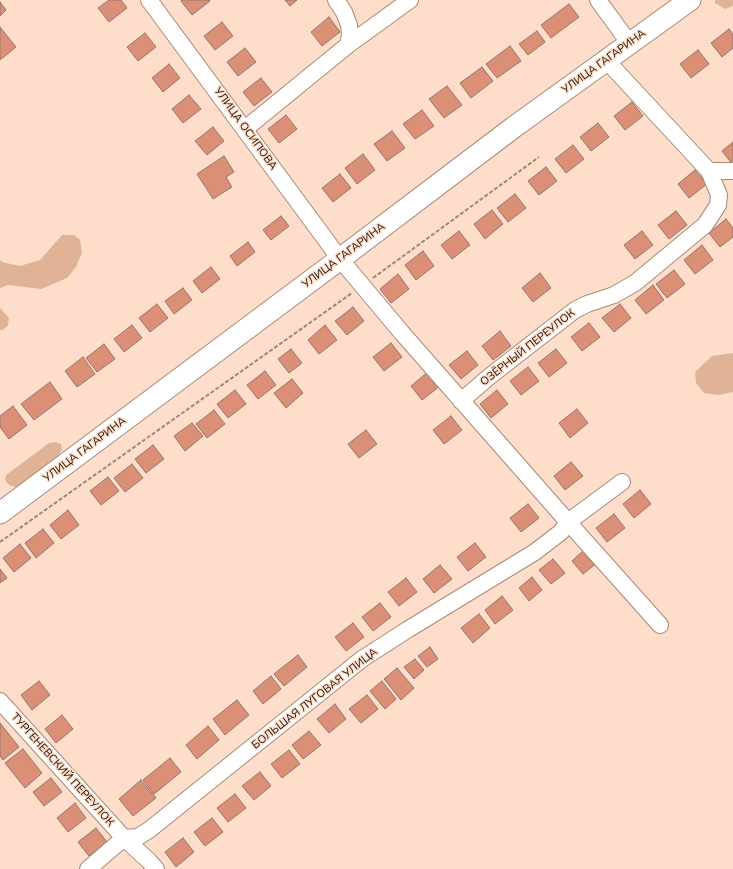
<!DOCTYPE html>
<meta charset="utf-8">
<style>
body{margin:0}
canvas{display:block;background:#fedeca}
</style>
<canvas width="733" height="869"></canvas>
<script>
const c = document.querySelector('canvas').getContext('2d');
c.lineJoin = 'round';
function fill(path, color) { c.fillStyle = color; c.fill(path, 'evenodd'); }
const shape = rows => new Path2D(rows.map(r => 'M' + r).join(''));
function strokePath(path, color, width, dash) { c.strokeStyle = color; c.lineWidth = width; c.lineCap = dash ? 'butt' : 'round'; c.setLineDash(dash || []); c.stroke(path); }
function drawText(font, color, halo, rows, align = 'center') {
  c.font = font + ' "Nunito Sans",sans-serif'; c.lineWidth = 3; c.setLineDash([]); c.textBaseline = 'middle'; c.strokeStyle = halo; c.fillStyle = color; for (const [text, x, y, turn = 0] of rows) {
    c.save(); c.translate(x, y); c.rotate((+turn || 0) * Math.PI / 180); c.textAlign = isNaN(turn) ? turn : align; if (halo) c.strokeText(text, 0, 0); c.fillText(text, 0, 0); c.restore();
  }
}
const green = shape([
 [715,0,733,0,733,6,725,9,715,3],
 [62,235,74,235,80,240,82,253,76,267,67,278,41,289,8,285,0,288,0,260,2,262,20,266,40,260],
 [0,308,9,318,8,325,3,330,0,330],
 [733,353,733,392,718,395,704,393,696,383,695,372,712,356],
 [55,442,61,444,62,450,58,456,21,485,15,487,9,485,5,480,6,475,49,443]
]);
const building = shape([
 [109,0,121,0,127,8,109,22,98,8,109,0],
 [182,0,209,0,210,1,192,15,181,1,182,0],
 [285,0,297,0,290,6,285,0],
 [0,2,6,10,0,16,0,2],
 [569,4,579,17,551,38,541,25,569,4],
 [329,17,340,32,322,46,311,32,329,17],
 [222,22,233,36,215,50,204,36,222,22],
 [0,27,16,47,0,60,0,27],
 [729,29,733,34,733,48,722,57,711,43,729,29],
 [537,31,545,42,528,55,519,44,537,31],
 [145,33,156,47,138,61,127,47,145,33],
 [510,46,521,61,497,78,486,64,510,46],
 [245,48,256,62,238,76,227,62,245,48],
 [698,50,709,64,691,78,680,64,698,50],
 [169,64,180,78,163,92,152,78,169,64],
 [482,67,493,81,471,98,460,83,482,67],
 [261,78,272,92,254,106,243,92,261,78],
 [447,86,462,105,444,118,429,99,447,86],
 [189,95,201,109,183,123,172,109,189,95],
 [632,102,643,116,625,130,614,116,632,102],
 [422,110,434,126,415,139,403,124,422,110],
 [286,115,297,129,279,143,268,129,286,115],
 [598,123,609,137,591,151,580,137,598,123],
 [213,127,224,141,207,155,195,141,213,127],
 [392,131,405,148,387,161,374,144,392,131],
 [733,142,733,165,722,151,733,142],
 [573,145,584,159,566,173,555,159,573,145],
 [363,154,375,170,357,184,345,168,363,154],
 [224,156,234,172,226,177,232,187,213,199,197,174,224,156],
 [546,167,557,181,539,195,528,181,546,167],
 [695,170,707,184,689,198,678,184,695,170],
 [340,174,351,188,333,202,322,188,340,174],
 [515,194,526,208,508,222,497,208,515,194],
 [492,210,503,224,485,239,474,224,492,210],
 [676,211,687,225,669,239,658,225,676,211],
 [281,216,289,226,271,240,263,230,281,216],
 [726,219,733,228,733,237,720,247,709,233,726,219],
 [459,231,470,245,452,259,441,245,459,231],
 [642,231,653,245,635,259,624,245,642,231],
 [248,242,255,252,237,266,230,256,248,242],
 [702,245,713,260,695,274,684,260,702,245],
 [423,251,434,266,416,280,405,265,423,251],
 [211,267,220,279,202,293,193,281,211,267],
 [674,270,685,284,667,298,656,284,674,270],
 [540,273,551,288,533,302,522,288,540,273],
 [398,274,409,289,391,303,380,289,398,274],
 [653,285,664,300,646,314,635,300,653,285],
 [183,288,192,300,174,314,165,301,183,288],
 [157,304,168,318,150,332,139,318,157,304],
 [620,304,631,318,614,332,602,318,620,304],
 [353,307,364,321,347,335,335,321,353,307],
 [589,323,600,337,582,351,571,337,589,323],
 [132,325,142,338,124,352,114,339,132,325],
 [325,325,337,340,319,354,308,340,325,325],
 [500,331,511,346,493,360,482,346,500,331],
 [391,343,402,357,384,371,373,357,391,343],
 [104,344,115,359,97,372,86,358,104,344],
 [291,349,302,363,289,373,278,359,291,349],
 [556,349,567,363,549,377,538,363,556,349],
 [467,351,478,365,461,379,449,365,467,351],
 [83,357,95,374,77,387,65,371,83,357],
 [528,367,539,381,521,395,510,381,528,367],
 [265,371,276,385,258,399,247,385,265,371],
 [429,371,440,386,422,400,411,386,429,371],
 [292,379,303,393,286,408,274,393,292,379],
 [50,382,62,399,34,420,21,404,50,382],
 [235,390,246,404,228,418,217,404,235,390],
 [497,390,508,404,491,418,480,404,497,390],
 [13,406,27,425,9,439,0,427,0,416,13,406],
 [577,409,588,423,570,438,559,423,577,409],
 [214,410,225,424,207,438,196,424,214,410],
 [451,416,462,430,444,444,433,430,451,416],
 [192,423,203,436,185,451,174,436,192,423],
 [366,430,377,444,359,458,348,444,366,430],
 [153,445,164,459,146,473,135,459,153,445],
 [571,462,583,476,565,490,554,476,571,462],
 [132,464,143,478,125,492,114,478,132,464],
 [108,477,119,491,101,505,90,491,108,477],
 [640,490,651,504,634,518,623,504,640,490],
 [528,504,539,518,521,532,510,518,528,504],
 [68,510,79,525,61,539,50,525,68,510],
 [614,514,625,528,607,542,596,528,614,514],
 [43,529,54,543,36,558,25,543,43,529],
 [475,543,486,557,468,571,457,557,475,543],
 [20,544,31,558,14,572,3,558,20,544],
 [585,549,597,563,583,574,572,561,585,549],
 [553,559,565,573,551,584,539,570,553,559],
 [440,565,452,579,434,593,423,579,440,565],
 [0,569,7,578,0,583,0,569],
 [532,577,542,590,529,601,519,588,532,577],
 [406,578,417,592,399,606,388,592,406,578],
 [502,596,513,610,495,624,485,610,502,596],
 [380,603,391,617,373,631,362,617,380,603],
 [479,614,490,628,473,643,461,628,479,614],
 [353,623,364,637,346,651,335,637,353,623],
 [430,647,438,659,427,667,418,656,430,647],
 [298,655,307,667,284,686,274,674,298,655],
 [415,659,424,670,414,679,404,667,415,659],
 [397,668,414,688,401,700,384,679,397,668],
 [271,676,281,689,263,704,253,691,271,676],
 [39,681,50,695,32,710,21,695,39,681],
 [382,681,396,699,385,709,370,691,382,681],
 [367,695,378,709,361,723,349,709,367,695],
 [237,700,249,715,225,735,213,719,237,700],
 [335,704,346,719,329,733,317,719,335,704],
 [62,715,73,729,56,743,45,729,62,715],
 [0,723,19,747,3,760,0,756,0,723],
 [208,726,219,740,197,759,186,745,208,726],
 [309,731,321,745,303,759,292,745,309,731],
 [23,749,42,773,25,788,5,763,23,749],
 [289,750,300,764,282,778,271,764,289,750],
 [170,758,181,772,154,794,143,780,170,758],
 [260,772,271,786,254,800,242,786,260,772],
 [51,778,62,792,44,806,33,792,51,778],
 [141,780,156,798,133,816,119,799,141,780],
 [235,794,246,808,228,822,217,808,235,794],
 [75,803,86,818,68,832,57,818,75,803],
 [212,818,223,832,205,846,194,832,212,818],
 [96,828,107,842,89,856,78,842,96,828],
 [183,838,194,852,176,867,165,852,183,838]
]);
const path = shape([
 [373,278,539,157],
 [0,542,352,293]
]);
const minor = shape([
 [336,0,344,12,349,25,350,35,348,45],
 [598,0,630,44],
 [245,129,348,45,410,0],
 [709,171,733,171],
 [461,401,490,376,575,310,587,304,614,295,635,283,705,225,718,205,719,195,709,171,606,60],
 [622,482,568,522,660,625],
 [0,701,124,838,149,861,156,869],
 [88,869,124,838,138,837,149,830,362,659,407,630,535,552,561,532,568,522,402,333,340,259,149,0]
]);
const major = shape([
 [0,513,340,259,514,127,690,0]
]);
const streetNames = [
 ["УЛИЦА ГАГАРИНА",604,62,-36],
 ["УЛИЦА ОСИПОВА",245,129,54],
 ["УЛИЦА ГАГАРИНА",344,256,-37],
 ["ОЗЁРНЫЙ ПЕРЕУЛОК",528,348,-38],
 ["УЛИЦА ГАГАРИНА",85,450,-37],
 ["БОЛЬШАЯ ЛУГОВАЯ УЛИЦА",315,699,-38],
 ["ТУРГЕНЕВСКИЙ ПЕРЕУЛОК",62,770,48]
];
fill(green, '#e1b396');
fill(building, '#db8f77');
strokePath(building, '#96756b', 1);
strokePath(minor, '#a78a78', 18);
strokePath(major, '#a78a78', 23);
strokePath(path, '#9e8879', 2, [4, 2]);
strokePath(minor, '#fff', 16);
strokePath(major, '#fff', 21);
drawText('11px', '#1b110a', '#fedeca', streetNames);
</script>
